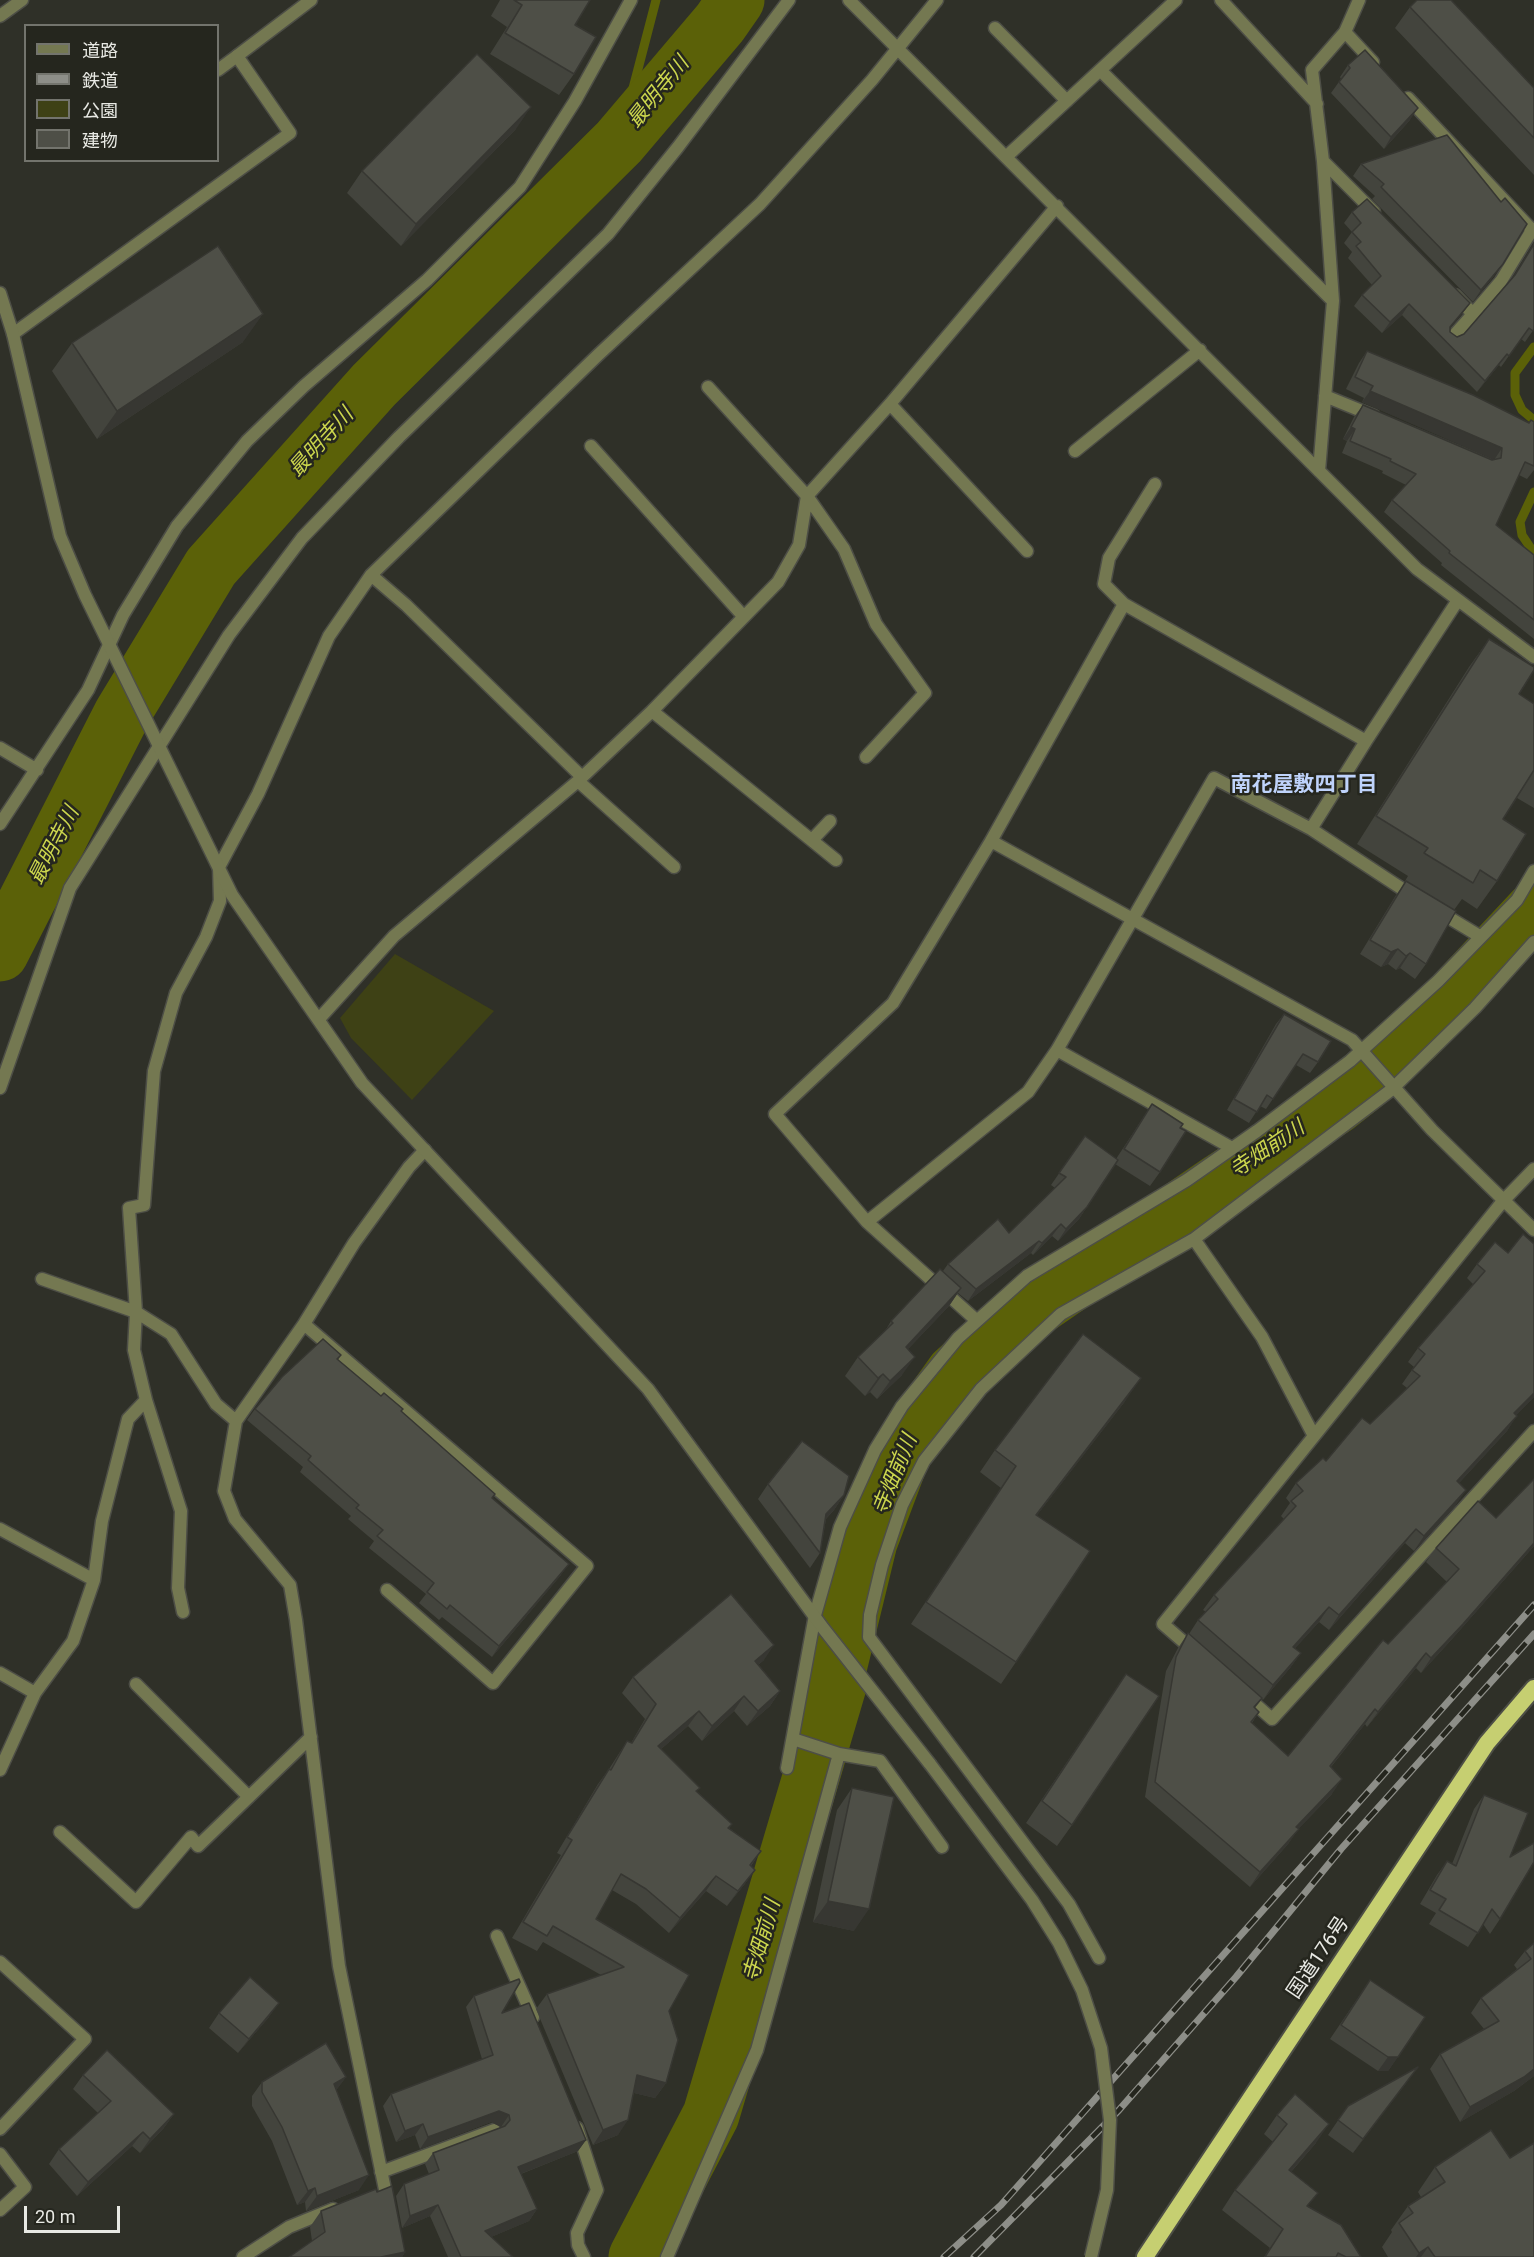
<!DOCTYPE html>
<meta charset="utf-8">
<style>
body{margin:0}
#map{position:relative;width:1534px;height:2257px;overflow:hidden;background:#2f3028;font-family:Roboto,"Noto Sans JP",sans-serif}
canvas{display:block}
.legend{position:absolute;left:24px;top:24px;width:195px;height:138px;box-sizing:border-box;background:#25261e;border:2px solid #73746d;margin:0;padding:8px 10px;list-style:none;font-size:18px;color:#e8e9e4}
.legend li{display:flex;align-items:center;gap:12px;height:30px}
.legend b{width:30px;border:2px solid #73746d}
.scale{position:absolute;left:24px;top:2206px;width:96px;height:27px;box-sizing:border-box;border:3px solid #e8e9e4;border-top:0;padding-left:8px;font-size:18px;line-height:21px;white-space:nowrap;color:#e8e9e4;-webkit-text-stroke:4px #25261e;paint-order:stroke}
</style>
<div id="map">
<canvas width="1534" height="2257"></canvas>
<ul class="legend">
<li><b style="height:8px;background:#747851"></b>道路</li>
<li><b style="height:8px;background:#8d8e88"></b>鉄道</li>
<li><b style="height:16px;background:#3e4115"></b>公園</li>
<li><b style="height:16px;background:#4e4f47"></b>建物</li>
</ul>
<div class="scale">20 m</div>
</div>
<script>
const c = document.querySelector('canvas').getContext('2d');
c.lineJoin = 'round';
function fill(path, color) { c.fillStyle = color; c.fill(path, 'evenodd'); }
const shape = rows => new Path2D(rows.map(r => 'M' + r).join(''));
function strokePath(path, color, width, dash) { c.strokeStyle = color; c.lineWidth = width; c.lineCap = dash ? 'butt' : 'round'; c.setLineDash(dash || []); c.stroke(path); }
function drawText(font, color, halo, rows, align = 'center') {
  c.font = font + ' Roboto,"Noto Sans JP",sans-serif'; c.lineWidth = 5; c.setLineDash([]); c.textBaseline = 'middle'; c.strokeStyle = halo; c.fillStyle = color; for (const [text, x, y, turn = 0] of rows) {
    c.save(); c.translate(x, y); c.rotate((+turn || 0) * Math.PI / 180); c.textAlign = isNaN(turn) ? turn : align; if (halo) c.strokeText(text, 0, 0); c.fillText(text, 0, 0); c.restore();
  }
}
const green = shape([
 [395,954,494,1011,412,1100,351,1038,340,1018]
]);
const stream = shape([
 [619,142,656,0],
 [1534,347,1515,373,1515,395,1522,410,1534,420],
 [1534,492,1520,522,1522,535,1534,553]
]);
const river = shape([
 [0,953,122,714,211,567,374,385,619,142,720,23,736,0],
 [637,2257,711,2115,838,1686,837,1673,869,1542,909,1436,954,1373,992,1338,1221,1181,1336,1106,1365,1083,1416,1036,1534,910]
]);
const service = shape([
 [218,70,237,56]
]);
const minor = shape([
 [849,0,1417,569,1534,657],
 [1221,0,1317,104],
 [0,16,22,0],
 [995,28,1067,101],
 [1345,32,1373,62],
 [1100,70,1333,301],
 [1408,98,1532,230,1501,281,1473,314,1455,295],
 [1007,156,1176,0],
 [1323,161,1374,212],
 [13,334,290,133,237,56,311,0],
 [1450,340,1473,314],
 [708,387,807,496,844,549,876,624,925,693,866,757],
 [1325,396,1374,416],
 [890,404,1027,551],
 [591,446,744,617],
 [1075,451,1200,350],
 [1319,471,1333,301,1323,161,1312,70,1345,32,1359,0],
 [371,575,406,605,582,777],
 [1458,600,1366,741,1124,604,991,841,1352,1040,1432,1130,1534,1230],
 [1124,604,1104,584,1109,558,1155,484],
 [652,711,778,582,799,545,807,496,890,404,1057,206],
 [0,748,37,770],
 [578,781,674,867],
 [0,824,88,690,123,615,177,526,247,441,304,386,427,280,520,187,575,101,631,0],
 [1311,829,1413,896],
 [812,840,830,821],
 [991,841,893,1003,775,1114,867,1222,1028,1092,1057,1050,1214,778,1311,829,1366,741],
 [1438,911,1481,937],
 [319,1019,394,936,578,781,652,711,836,860],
 [1057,1050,1232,1148],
 [0,1088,70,888,229,635,302,538,399,437,608,234,678,147,789,0],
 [867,1222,976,1320],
 [1194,1239,1262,1337,1314,1436],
 [42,1279,136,1312,171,1334,216,1404,236,1421],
 [304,1324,236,1421,224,1491,235,1519,290,1585,296,1620,339,1966,388,2204],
 [146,1400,181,1511,178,1588,183,1612],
 [0,1529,94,1580],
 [387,1590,493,1683,587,1566,304,1324,354,1243,409,1167,425,1150],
 [1194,1651,1163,1624,1503,1201,1534,1169],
 [0,1673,35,1693],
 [136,1684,249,1797],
 [1246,1696,1272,1719,1534,1431],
 [793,1739,839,1754,880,1761,942,1847],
 [787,1768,815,1615,840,1527,875,1450,902,1406,958,1338,1027,1276,1187,1180,1257,1131,1350,1061,1438,981,1517,900,1534,871],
 [0,1770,35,1693,73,1641,94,1580,102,1521,128,1419,146,1400,134,1350,136,1312,129,1208,144,1205,154,1071,176,993,206,937,220,901,219,867,258,794,329,636,371,575,598,355,760,204,872,80,937,0],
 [60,1832,136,1902,191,1837,198,1846,311,1737],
 [497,1936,533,2017],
 [1099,1958,1069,1904,869,1637,870,1615,882,1565,902,1505,924,1461,981,1389,1061,1314,1194,1239,1391,1090,1475,1008,1534,942],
 [0,1962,85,2039,0,2129],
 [577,2128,597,2190,577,2233,578,2245,584,2257],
 [0,2154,25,2187,0,2210],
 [381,2172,494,2130],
 [243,2257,289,2227,333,2209],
 [667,2257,757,2050,839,1754]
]);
const tertiary = shape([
 [0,293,13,334,60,536,85,595,232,895,362,1083,648,1389,823,1628,930,1764]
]);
const trunk = shape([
 [1145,2257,1487,1743,1534,1688]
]);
const rail = shape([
 [944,2257,1001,2205,1534,1605],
 [974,2257,1119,2110,1236,1977,1341,1849,1534,1634]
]);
const tertiaryBridge = shape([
 [930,1764,1032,1900,1059,1943,1082,1990,1101,2048,1110,2120,1107,2190,1091,2257]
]);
const wall = shape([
 [500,0,590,0,575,25,574,74,559,95,490,54,507,27,491,16],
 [1410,7,1534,88,1534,175,1395,28],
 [1348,65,1410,120,1384,149,1331,93,1341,79,1340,77],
 [516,129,401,246,347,193,362,171],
 [1361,164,1494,276,1473,302,1372,199,1375,196,1353,176],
 [1352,212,1470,303,1450,328,1450,332,1457,337,1464,334,1512,279,1534,243,1534,329,1525,342,1521,339,1501,367,1499,365,1477,392,1402,315,1382,333,1354,306,1362,295,1372,285,1348,258,1352,252,1344,243,1352,232,1344,223],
 [243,342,97,439,52,371,72,343],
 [1367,351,1529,423,1534,422,1534,470,1527,479,1519,475,1496,525,1534,555,1534,639,1441,565,1442,563,1384,512,1392,500,1406,485,1382,473,1383,471,1342,453,1347,441,1343,439,1354,417,1363,405,1494,459,1362,402,1364,398,1346,389,1359,363],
 [1489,639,1519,694,1534,704,1534,808,1517,798,1503,819,1497,881,1477,909,1462,899,1454,910,1426,964,1415,979,1400,968,1396,970,1388,964,1381,967,1360,954,1396,895,1406,882,1405,881,1408,876,1357,844,1469,667],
 [1284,1014,1318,1062,1310,1073,1296,1065,1266,1109,1260,1106,1249,1123,1227,1110,1276,1024],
 [1152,1104,1180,1128,1160,1172,1150,1186,1115,1164,1079,1219,1058,1241,1052,1236,1033,1255,1031,1253,968,1301,958,1293,949,1306,908,1349,902,1375,877,1399,870,1392,865,1396,845,1376,858,1357,885,1331,891,1321,943,1271,948,1264,1009,1233,1055,1188,1051,1185,1085,1136,1116,1159],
 [1534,1244,1534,1397,1516,1415,1507,1431,1459,1483,1456,1505,1414,1551,1405,1543,1329,1630,1319,1622,1295,1648,1301,1653,1290,1668,1263,1700,1262,1699,1255,1708,1259,1712,1252,1723,1288,1756,1388,1644,1447,1582,1426,1562,1436,1548,1496,1518,1534,1479,1534,1546,1452,1639,1421,1673,1416,1668,1367,1727,1365,1724,1331,1767,1332,1794,1298,1829,1288,1844,1250,1887,1145,1797,1166,1671,1178,1648,1188,1633,1189,1634,1198,1620,1206,1612,1203,1610,1214,1595,1284,1519,1281,1516,1290,1503,1286,1498,1296,1483,1326,1461,1370,1424,1407,1388,1402,1384,1414,1367,1408,1362,1418,1348,1473,1284,1467,1278,1477,1264],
 [341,1355,338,1360,381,1396,401,1411,492,1498,561,1575,492,1657,442,1617,439,1620,419,1603,426,1594,369,1548,374,1541,348,1519,351,1516,300,1472,303,1467,247,1420,255,1409],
 [1126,1400,1037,1515,1016,1662,1001,1684,911,1624,1001,1488,980,1472,995,1450],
 [768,1484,844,1495,834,1510,826,1519,820,1553,810,1568,758,1499],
 [764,1660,758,1665,780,1691,770,1706,747,1726,734,1711,702,1741,688,1726,661,1749,697,1792,732,1824,729,1828,761,1851,751,1866,755,1870,744,1885,727,1906,706,1891,669,1933,636,1904,612,1890,596,1919,669,2011,666,2083,655,2098,634,2093,618,2135,593,2145,536,2009,547,1994,601,1975,543,1942,537,1951,512,1938,561,1855,557,1853,598,1784,609,1769,627,1741,631,1743,645,1719,622,1693,633,1677],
 [1126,1674,1072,1825,1057,1846,1026,1823],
 [852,1788,854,1931,813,1922,837,1810],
 [1484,1795,1510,1857,1500,1919,1490,1934,1483,1924,1468,1947,1429,1924,1436,1913,1420,1904,1437,1875,1447,1861,1452,1864,1474,1809],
 [1534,1943,1534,2076,1514,2091,1460,2122,1430,2069,1440,2054,1484,2029,1471,2013,1481,1998,1517,1969,1514,1965,1525,1951],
 [1370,1980,1425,2017,1388,2071,1378,2071,1330,2039],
 [474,1996,502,2013,586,2140,578,2151,521,2174,537,2209,529,2221,491,2237,513,2257,448,2257,430,2216,402,2228,396,2196,404,2184,429,2174,425,2164,433,2153,502,2128,501,2127,491,2122,420,2149,415,2135,396,2142,383,2106,391,2094,482,2059,466,2007],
 [219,2013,269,2017,238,2053,209,2028],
 [1418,2067,1353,2153,1328,2135,1348,2106],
 [83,2075,174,2114,163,2129,140,2153,132,2146,77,2196,49,2164,59,2149,98,2113,73,2089],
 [346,2077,336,2090,359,2190,306,2211,305,2202,297,2205,272,2141,252,2106,252,2096,262,2082],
 [1277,2115,1316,2143,1291,2172,1308,2207,1361,2257,1264,2257,1270,2248,1222,2210,1235,2190,1273,2142,1264,2134],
 [1435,2167,1534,2257,1388,2257,1382,2247,1392,2232,1391,2230,1408,2206,1421,2197,1418,2192],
 [321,2211,405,2252,402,2257,289,2257,312,2241,310,2227]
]);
const shadedWall = shape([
 [531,107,516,129,401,246,416,224],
 [1418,108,1410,120,1384,149,1391,137],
 [1503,264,1494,276,1473,302,1481,290],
 [1470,303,1462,314,1442,338,1450,327],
 [1409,304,1402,315,1382,333,1390,322],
 [263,314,243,342,97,439,117,411],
 [1507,354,1499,365,1477,392,1485,381],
 [1370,391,1502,448,1494,460,1362,402],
 [1351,427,1355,429,1347,441,1343,439],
 [1398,949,1388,964,1381,967,1391,952],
 [1410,953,1400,968,1396,970,1406,956],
 [1087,1207,1079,1219,1058,1241,1066,1229],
 [1061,1224,1052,1236,1033,1255,1042,1243],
 [1039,1241,1031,1253,968,1301,976,1289],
 [961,1288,949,1306,893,1365,906,1347],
 [915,1357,902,1375,877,1399,890,1381],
 [883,1374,870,1392,865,1396,878,1378],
 [1141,1378,1126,1400,1021,1536,1036,1515],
 [1534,1393,1534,1397,1504,1428,1514,1413],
 [1517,1416,1507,1431,1447,1496,1457,1481],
 [1466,1490,1456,1505,1414,1551,1424,1536],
 [844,1495,834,1510,816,1529,826,1514],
 [1416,1529,1405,1543,1329,1630,1339,1615],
 [1534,1543,1534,1546,1452,1639,1421,1673,1431,1658],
 [569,1564,561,1575,492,1657,499,1646],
 [1329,1607,1319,1622,1283,1662,1293,1647],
 [774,1645,764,1660,744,1676,755,1661],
 [1301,1653,1290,1668,1263,1700,1273,1685],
 [1426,1653,1416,1668,1367,1727,1378,1712],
 [780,1691,770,1706,747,1726,758,1711],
 [744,1696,734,1711,702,1741,712,1726],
 [1375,1709,1365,1724,1319,1781,1330,1766],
 [699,1711,688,1726,647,1761,658,1746],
 [1342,1779,1332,1794,1286,1842,1296,1827],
 [1299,1829,1288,1844,1250,1887,1260,1872],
 [755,1870,744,1885,727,1906,738,1891],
 [716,1876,706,1891,669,1933,680,1918],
 [828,1901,869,1909,854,1931,813,1922],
 [279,2003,269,2017,238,2053,249,2039],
 [1388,2057,1398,2057,1388,2071,1378,2071],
 [1418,2067,1408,2081,1353,2153,1363,2139],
 [1534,2069,1534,2076,1514,2091,1460,2122,1470,2107],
 [637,2075,666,2083,655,2098,626,2091],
 [346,2077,335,2092,334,2084],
 [499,2111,509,2115,501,2127,491,2122,420,2149,428,2137],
 [174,2114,163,2129,140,2153,150,2139],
 [628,2120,618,2135,593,2145,603,2130],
 [423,2124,415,2135,396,2142,405,2131],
 [1329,2124,1316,2143,1275,2190,1289,2170],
 [143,2132,132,2146,77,2196,88,2182],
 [586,2140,578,2151,510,2178,518,2167],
 [369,2175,359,2190,306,2211,317,2196],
 [315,2188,305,2202,297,2205,308,2191],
 [438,2205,430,2216,402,2228,410,2216],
 [537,2209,529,2221,477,2243,485,2231],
 [1428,2247,1421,2257,1416,2257,1419,2253],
 [405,2252,402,2257,381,2257]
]);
const building = shape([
 [514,0,590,0,575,25,596,37,574,74,505,33,522,5,514,0],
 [1417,0,1451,0,1534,88,1534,138,1410,7,1417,0],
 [1365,50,1418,108,1391,137,1339,82,1350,68,1348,65,1365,50],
 [477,54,531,107,416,224,362,171,477,54],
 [1447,135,1501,202,1505,198,1527,224,1503,264,1481,290,1381,187,1384,184,1361,164,1447,135],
 [1367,199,1470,303,1450,327,1450,332,1457,337,1464,334,1515,275,1534,244,1534,329,1533,331,1529,328,1509,356,1507,354,1485,381,1409,304,1390,322,1362,295,1381,276,1356,246,1361,242,1352,232,1361,223,1352,212,1367,199],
 [218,246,263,314,117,411,72,343,218,246],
 [1367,351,1473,395,1529,423,1531,420,1534,422,1534,466,1525,462,1496,525,1534,555,1534,620,1449,553,1450,551,1392,500,1416,474,1390,461,1391,459,1350,441,1355,429,1351,427,1363,405,1492,460,1501,458,1502,448,1370,391,1373,386,1355,377,1367,351],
 [1489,639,1534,667,1534,670,1519,694,1534,704,1534,770,1503,819,1526,834,1497,881,1480,870,1473,883,1424,853,1428,848,1376,816,1489,639],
 [1406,881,1456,911,1426,964,1410,953,1406,956,1398,949,1391,952,1370,940,1406,881],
 [1284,1014,1331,1041,1318,1062,1303,1054,1273,1099,1267,1095,1257,1112,1234,1099,1284,1014],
 [1152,1104,1183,1124,1180,1128,1186,1131,1160,1172,1124,1149,1152,1104],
 [1085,1136,1118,1160,1087,1207,1066,1229,1061,1224,1042,1243,1039,1241,976,1289,948,1264,998,1219,1009,1233,1066,1177,1059,1173,1085,1136],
 [1523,1234,1534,1244,1534,1393,1514,1413,1517,1416,1457,1481,1466,1490,1424,1536,1416,1529,1339,1615,1329,1607,1293,1647,1301,1653,1273,1685,1198,1620,1218,1599,1214,1595,1296,1506,1291,1501,1303,1491,1296,1483,1323,1458,1326,1461,1362,1418,1370,1424,1420,1376,1412,1370,1425,1354,1418,1348,1485,1271,1477,1264,1495,1242,1508,1253,1523,1234],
 [940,1269,961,1288,906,1347,915,1357,890,1381,883,1374,878,1378,858,1357,893,1323,891,1321,940,1269],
 [1083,1334,1141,1378,1036,1515,1090,1551,1016,1662,926,1602,1016,1466,995,1450,1083,1334],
 [323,1339,341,1355,337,1359,381,1396,384,1393,403,1409,401,1411,495,1494,492,1498,569,1564,499,1646,450,1605,447,1609,427,1592,434,1583,377,1536,383,1530,356,1508,359,1505,308,1460,311,1456,255,1409,282,1377,323,1339],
 [802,1441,849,1476,844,1495,826,1514,820,1553,768,1484,802,1441],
 [1534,1479,1534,1543,1463,1624,1431,1658,1426,1653,1378,1712,1375,1709,1330,1766,1342,1779,1296,1827,1299,1829,1260,1872,1155,1782,1176,1657,1188,1633,1262,1698,1254,1707,1259,1712,1251,1722,1288,1756,1383,1640,1388,1644,1459,1569,1436,1548,1478,1501,1496,1518,1534,1479],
 [731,1594,774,1645,755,1661,780,1691,758,1711,744,1696,712,1726,699,1711,658,1746,700,1788,696,1791,732,1824,728,1828,761,1851,750,1865,755,1870,738,1891,716,1876,680,1918,646,1889,621,1874,596,1919,689,1975,669,2011,678,2040,666,2083,637,2075,628,2120,603,2130,547,1994,624,1967,553,1926,547,1936,523,1922,572,1840,567,1837,609,1769,611,1770,627,1741,632,1743,656,1704,633,1677,731,1594],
 [1126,1674,1159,1696,1072,1825,1042,1801,1126,1674],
 [852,1788,894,1797,869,1909,828,1901,852,1788],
 [1484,1795,1528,1813,1510,1857,1534,1843,1534,1862,1500,1919,1492,1909,1478,1933,1439,1910,1446,1899,1430,1890,1447,1861,1456,1866,1484,1795],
 [1534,1943,1534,2069,1524,2077,1470,2107,1440,2054,1499,2021,1481,1998,1531,1959,1525,1951,1534,1943],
 [250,1977,279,2003,249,2039,219,2013,250,1977],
 [519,1979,520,1982,502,2013,529,2003,586,2140,518,2167,537,2209,485,2231,513,2257,461,2257,438,2205,410,2216,404,2184,439,2170,433,2153,505,2126,510,2120,509,2115,499,2111,428,2137,423,2124,405,2131,391,2094,493,2055,474,1996,519,1979],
 [1370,1980,1425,2017,1398,2057,1388,2057,1341,2025,1370,1980],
 [326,2043,346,2077,334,2084,369,2175,317,2196,315,2188,308,2191,282,2127,262,2092,262,2082,326,2043],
 [107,2050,174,2114,150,2139,143,2132,88,2182,59,2149,111,2101,83,2075,107,2050],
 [1418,2067,1363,2139,1338,2120,1348,2106,1418,2067],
 [1295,2094,1329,2124,1289,2170,1318,2193,1307,2206,1341,2225,1361,2257,1346,2257,1338,2253,1336,2257,1265,2257,1283,2229,1235,2190,1287,2124,1277,2115,1295,2094],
 [1491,2130,1510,2158,1534,2143,1534,2257,1435,2257,1428,2247,1419,2253,1399,2223,1413,2213,1408,2206,1445,2182,1435,2167,1491,2130],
 [392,2186,405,2252,381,2257,289,2257,325,2232,321,2211,376,2189,377,2192,392,2186]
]);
const streetNames = [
 ["国道176号",1319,1958,-56]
];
const waterNames = [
 ["最明寺川",659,93,-51],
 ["最明寺川",322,443,-48],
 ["最明寺川",55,846,-63],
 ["寺畑前川",1268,1150,-34],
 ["寺畑前川",896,1475,-68],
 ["寺畑前川",763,1941,-74]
];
const neighbourhoodNames = [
 ["南花屋敷四丁目",1304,786]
];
fill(green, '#3e4115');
strokePath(stream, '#5b6108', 9);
strokePath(river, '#5b6108', 57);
strokePath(service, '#4d4e46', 15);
strokePath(minor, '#4d4e46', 15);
strokePath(tertiary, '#4d4e46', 15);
strokePath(trunk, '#4d4e46', 20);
strokePath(service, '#747851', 12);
strokePath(minor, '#747851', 12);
strokePath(tertiary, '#747851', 12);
strokePath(trunk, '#c6cf71', 16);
strokePath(rail, '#8d8e88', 7);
strokePath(rail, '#25261e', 4.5, [14]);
strokePath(tertiaryBridge, '#4d4e46', 15, []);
strokePath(tertiaryBridge, '#747851', 12);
fill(wall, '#43443d');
fill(shadedWall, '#373732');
fill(building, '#4e4f47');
strokePath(building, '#373732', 1.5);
drawText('20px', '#e8e9e4', '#25261e', streetNames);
drawText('italic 21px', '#ccd64d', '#25261e', waterNames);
drawText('bold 21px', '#bfd3fb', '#25261e', neighbourhoodNames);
</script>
